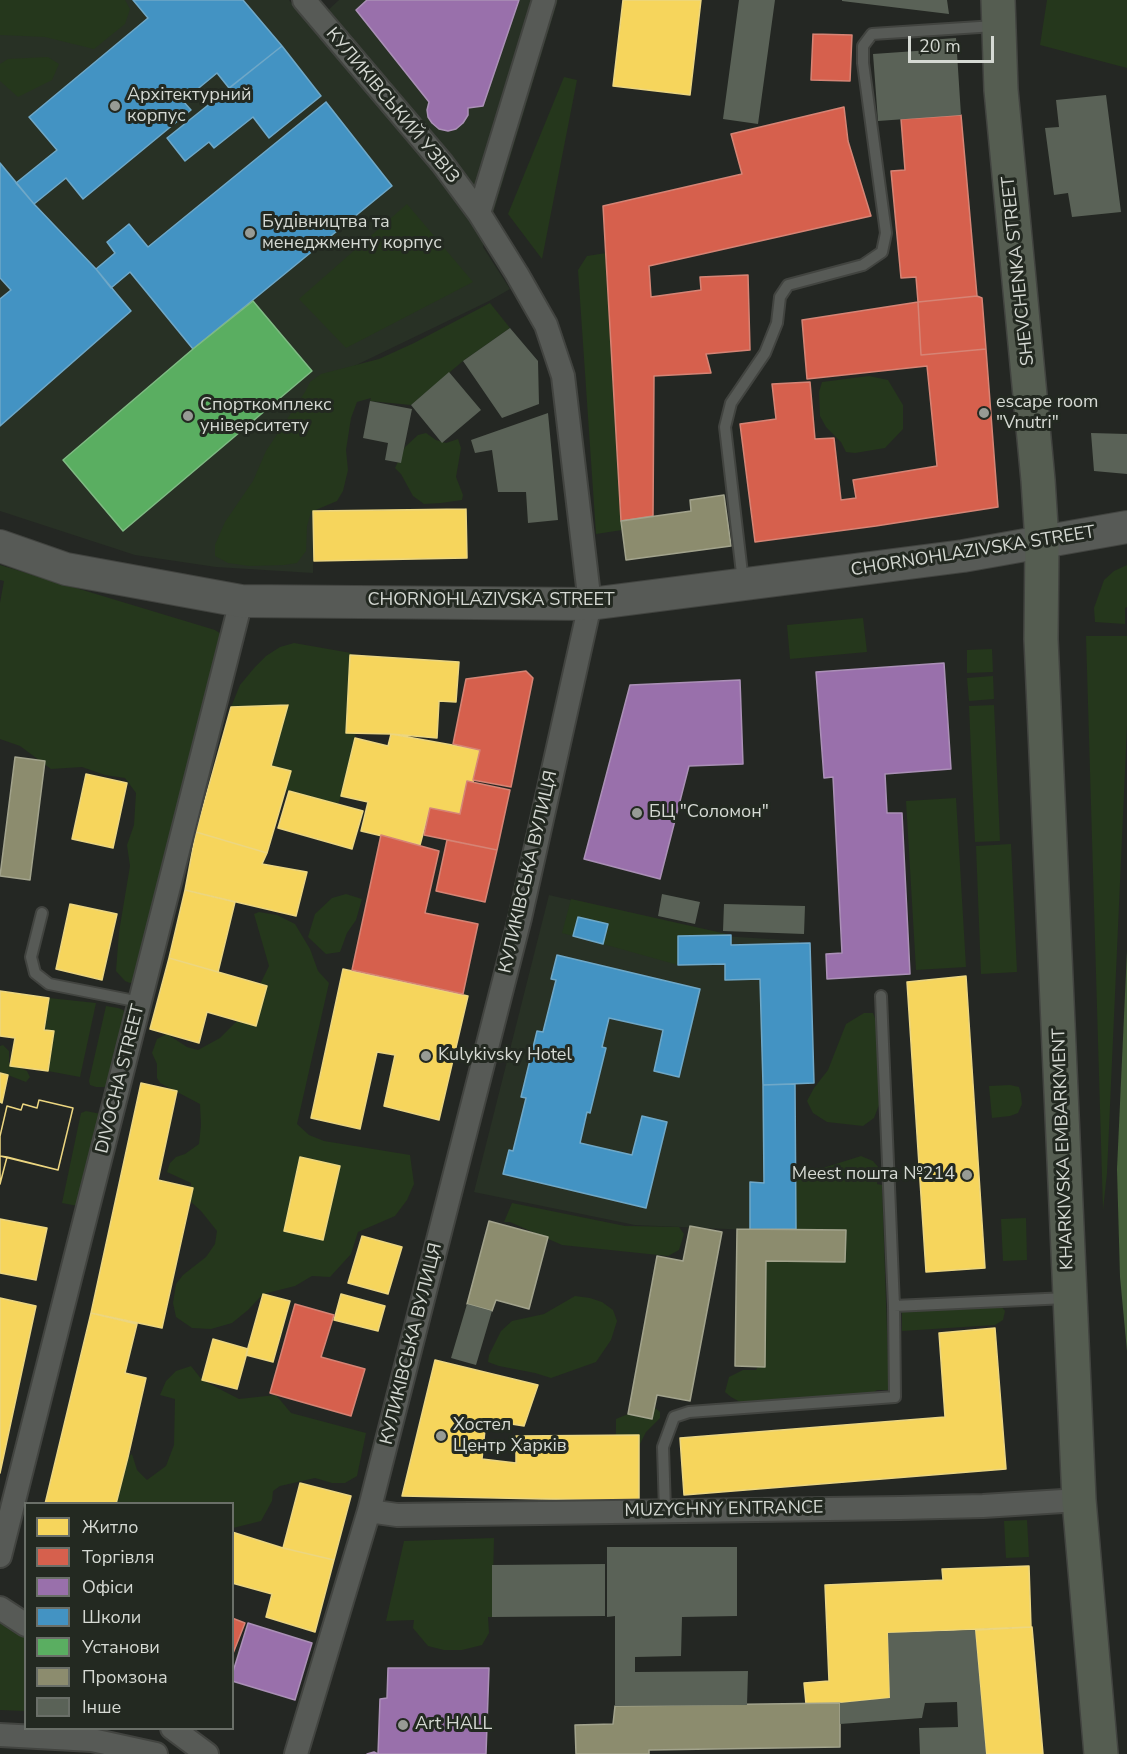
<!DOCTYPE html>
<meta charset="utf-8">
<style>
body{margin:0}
#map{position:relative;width:1127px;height:1754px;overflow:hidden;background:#242723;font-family:"Nunito Sans",sans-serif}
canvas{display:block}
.legend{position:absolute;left:24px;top:1502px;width:210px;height:228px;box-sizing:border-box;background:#232921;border:2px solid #6a6f68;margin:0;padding:8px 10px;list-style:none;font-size:18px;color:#d5d9d3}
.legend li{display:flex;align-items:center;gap:12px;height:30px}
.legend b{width:30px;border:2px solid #6a6f68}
.scale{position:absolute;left:908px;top:36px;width:86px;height:27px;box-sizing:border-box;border:3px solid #d5d9d3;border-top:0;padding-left:8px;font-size:18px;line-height:21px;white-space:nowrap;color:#d5d9d3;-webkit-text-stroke:4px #232921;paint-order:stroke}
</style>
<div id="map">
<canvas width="1127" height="1754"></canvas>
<ul class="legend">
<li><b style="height:16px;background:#f6d55c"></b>Житло</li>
<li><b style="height:16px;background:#d6604d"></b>Торгівля</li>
<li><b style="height:16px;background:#9970ab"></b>Офіси</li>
<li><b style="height:16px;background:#4393c3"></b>Школи</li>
<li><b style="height:16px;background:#5aae61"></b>Установи</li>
<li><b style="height:16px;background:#8c8c6e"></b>Промзона</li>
<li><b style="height:16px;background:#5a6257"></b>Інше</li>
</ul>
<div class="scale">20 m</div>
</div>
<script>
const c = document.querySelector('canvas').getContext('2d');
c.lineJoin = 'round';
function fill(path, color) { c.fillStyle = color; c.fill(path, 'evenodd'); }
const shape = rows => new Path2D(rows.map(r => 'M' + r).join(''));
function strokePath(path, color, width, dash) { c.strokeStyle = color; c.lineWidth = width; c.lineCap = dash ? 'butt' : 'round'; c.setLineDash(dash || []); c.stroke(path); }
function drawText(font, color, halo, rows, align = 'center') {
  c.font = font + ' "Nunito Sans",sans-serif'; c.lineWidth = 6; c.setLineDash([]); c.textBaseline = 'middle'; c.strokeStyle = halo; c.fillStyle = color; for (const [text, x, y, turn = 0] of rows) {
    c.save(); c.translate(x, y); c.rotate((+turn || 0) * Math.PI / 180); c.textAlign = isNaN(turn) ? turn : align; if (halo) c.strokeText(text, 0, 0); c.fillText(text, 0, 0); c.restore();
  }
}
const built = shape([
 [0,0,289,0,311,26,339,0,558,0,483,247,510,289,489,301,317,384,313,573,216,567,135,555,0,511],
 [549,895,723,936,799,941,795,1084,796,1229,750,1230,635,1225,474,1192]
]);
const green = shape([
 [0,0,125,0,130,9,125,24,94,49,45,37,0,35],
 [1047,0,1127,0,1127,68,1040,45],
 [48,57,59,64,52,80,18,97,0,81,0,64,8,59],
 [564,77,577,80,542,259,508,214],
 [407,204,473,282,346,348,299,299],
 [606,253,622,530,596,534,578,270,587,256],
 [490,303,510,328,463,361,411,405,370,401,371,398,357,402,351,418,346,450,348,470,343,491,337,501,311,512,307,526,306,551,297,563,284,565,249,566,228,563,215,556,215,545,225,522,253,481,266,451,305,392,310,382,321,374,379,359,414,343],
 [869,376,888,380,903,405,903,429,885,448,855,453,846,452,841,442,826,427,820,416,819,392,822,382],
 [426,433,436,440,446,443,458,439,461,448,456,477,463,495,462,500,441,503,424,504,413,496,401,474,395,468,405,447,418,435],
 [0,565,215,630,221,634,225,639,138,981,130,983,125,981,116,971,119,932,130,866,127,845,134,825,136,793,125,778,105,775,82,767,51,769,20,746,0,739,0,603,4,581,0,580],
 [1127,565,1127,607,1125,608,1125,624,1095,622,1094,608,1104,580,1114,571],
 [863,618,867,652,790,659,787,625],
 [1086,636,1127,636,1127,726,1107,1173,1103,1210],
 [294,643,351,653,346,732,356,733,341,796,338,804,285,790,290,772,271,766,288,705,231,707,240,685,255,667,266,656,280,647],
 [992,649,993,672,967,673,967,650],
 [993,676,994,699,969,701,967,678],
 [994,705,1000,841,975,842,969,706],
 [956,798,966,967,916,970,906,801],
 [1011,844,1017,972,981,974,976,846],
 [346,894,362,899,356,920,347,933,340,952,326,954,308,937,315,914,332,898],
 [571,899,731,935,678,936,678,965,603,944,607,924,578,917,573,936,562,933],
 [259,912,277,915,295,924,310,949,318,971,329,983,297,1124,309,1135,324,1141,410,1155,414,1184,407,1200,395,1216,358,1232,351,1254,330,1277,312,1276,295,1286,263,1294,248,1310,232,1323,211,1329,192,1328,176,1317,173,1303,176,1284,183,1275,206,1257,215,1244,217,1231,201,1211,190,1201,191,1183,167,1172,170,1163,176,1157,185,1154,199,1144,201,1125,200,1104,160,1083,157,1078,157,1064,152,1053,157,1039,167,1034,187,1047,198,1050,220,1038,247,1011,269,966,254,914],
 [49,998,96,1003,80,1077,48,1071,54,1032,44,1030],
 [106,1006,118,1008,123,1010,127,1015,110,1085,105,1087,96,1087,90,1085,89,1081],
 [864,1013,873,1013,877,1024,879,1105,874,1118,863,1126,827,1122,813,1113,807,1101,814,1088,828,1070,846,1024],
 [3,1045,9,1051,9,1063,27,1071,30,1077,26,1082,0,1072,0,1046],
 [1010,1085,1019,1087,1021,1094,1022,1104,1018,1113,1010,1116,992,1118,989,1086],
 [86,1111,101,1114,83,1207,62,1203,81,1113],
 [861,1156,873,1161,879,1168,877,1184,882,1185,889,1390,877,1390,872,1394,852,1396,742,1403,731,1397,725,1392,729,1377,743,1370,756,1370,765,1353,766,1261,845,1262,845,1230,796,1229,796,1175,800,1176,803,1169,823,1168],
 [512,1203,625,1226,679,1227,684,1234,679,1250,668,1256,562,1245,510,1222,504,1222],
 [1026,1218,1027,1260,1003,1261,1001,1219],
 [575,1296,590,1298,602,1302,613,1310,617,1321,611,1340,596,1362,551,1378,535,1373,499,1366,488,1362,489,1355,501,1331,512,1321,544,1314],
 [1001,1306,1005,1311,1003,1320,995,1325,902,1331,902,1310],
 [191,1366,202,1380,239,1399,276,1395,291,1413,366,1433,357,1476,345,1483,332,1483,315,1478,280,1486,273,1491,272,1501,261,1521,233,1528,232,1504,112,1504,128,1457,132,1454,137,1470,147,1480,166,1466,174,1445,175,1399,160,1395,166,1381,176,1371],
 [654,1407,660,1412,660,1418,646,1432,639,1446,639,1435,616,1435,616,1419,628,1414,652,1418],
 [1027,1520,1029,1557,1006,1558,1004,1521],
 [494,1538,492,1617,488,1617,489,1633,482,1645,462,1650,444,1650,428,1646,413,1628,414,1620,386,1621,404,1541],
 [0,1616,25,1634,25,1711,0,1710]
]);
const water = shape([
 [1127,951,1127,1351,1120,1277,1117,1169]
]);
const homes = shape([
 [623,0,701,0,690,95,613,86,623,0],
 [466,509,467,558,314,561,313,511,466,509],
 [350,655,459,662,456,702,439,701,437,738,391,734,346,733,350,655],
 [288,705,271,766,291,771,267,853,196,832,231,707,288,705],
 [391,734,480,750,473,782,467,781,460,814,430,808,420,845,361,831,368,802,341,796,355,738,388,746,391,734],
 [86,774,127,783,113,848,72,839,86,774],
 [289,791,363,811,352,849,278,828,289,791],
 [196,832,267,853,262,864,307,872,296,916,185,890,196,832],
 [185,890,235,902,218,972,169,958,185,890],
 [70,904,117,914,102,980,56,969,70,904],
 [169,958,267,986,256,1026,207,1012,199,1043,150,1029,169,958],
 [343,969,468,996,439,1120,384,1106,395,1055,377,1052,360,1129,311,1118,343,969],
 [966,976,985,1268,926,1272,907,982,966,976],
 [0,991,49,998,44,1030,54,1031,48,1071,10,1066,15,1038,0,1036,0,991],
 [0,1073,8,1075,2,1103,0,1102,0,1073],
 [141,1083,177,1091,158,1180,193,1188,162,1328,91,1313,141,1083],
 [39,1100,73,1108,58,1170,7,1157,0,1184,0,1136,7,1106,21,1110,23,1104,37,1108,39,1100],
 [39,1100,73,1108,58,1170,0,1156,0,1136,7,1106,21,1110,23,1104,37,1108,39,1100],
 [0,1156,7,1157,0,1184,0,1156],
 [300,1157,340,1166,323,1240,284,1231,300,1157],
 [0,1219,47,1228,36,1280,0,1273,0,1219],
 [362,1236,402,1247,388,1294,348,1283,362,1236],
 [263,1294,290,1301,273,1362,246,1355,263,1294],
 [341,1294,385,1306,378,1331,334,1320,341,1294],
 [0,1298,36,1306,0,1473,0,1298],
 [91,1313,137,1324,125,1373,146,1378,128,1457,116,1504,45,1504,91,1313],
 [995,1328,1006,1469,684,1495,680,1438,945,1417,939,1333,995,1328],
 [213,1339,248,1349,237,1389,202,1380,213,1339],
 [435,1360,538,1385,524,1426,486,1420,482,1459,516,1463,516,1436,639,1435,639,1501,402,1496,435,1360],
 [300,1483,351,1496,334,1560,283,1548,300,1483],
 [232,1532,283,1548,334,1560,315,1632,266,1617,272,1594,232,1583,232,1532],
 [1029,1566,1031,1627,888,1633,890,1698,840,1703,806,1704,804,1683,829,1681,825,1585,943,1580,942,1569,1029,1566],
 [1032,1627,1043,1754,986,1754,975,1630,1032,1627]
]);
const shops = shape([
 [813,34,852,35,850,81,811,80,813,34],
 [844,107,848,141,871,216,649,266,651,297,701,290,700,277,748,275,750,350,706,354,711,373,654,376,653,516,621,521,603,206,742,174,731,134,844,107],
 [961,115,977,296,918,302,916,277,901,278,891,171,905,170,901,119,961,115],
 [977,296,982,298,986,349,921,355,918,302,977,296],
 [918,302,921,355,986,349,998,507,876,526,755,542,740,424,776,419,772,384,810,382,815,439,834,438,841,500,856,498,853,480,937,466,927,366,807,379,802,320,918,302],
 [526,671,533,678,511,787,473,780,480,750,453,744,466,679,526,671],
 [467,781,510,790,497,850,424,835,430,808,460,814,467,781],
 [381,835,439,851,425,913,478,924,463,994,352,970,381,835],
 [447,840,497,850,485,902,436,891,447,840],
 [295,1304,334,1315,321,1357,365,1369,351,1416,270,1393,295,1304],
 [232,1618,245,1623,232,1656,232,1618]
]);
const offices = shape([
 [367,0,519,0,483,106,468,108,468,115,463,123,456,129,448,131,439,129,432,123,428,117,427,110,429,102,356,10,367,0],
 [944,663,951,769,885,774,887,813,902,813,910,974,827,979,826,954,842,953,833,777,824,778,816,672,944,663],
 [740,680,743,764,689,766,660,879,584,859,630,685,740,680],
 [248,1623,312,1643,295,1700,232,1681,232,1675,248,1623],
 [388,1668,489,1668,486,1754,367,1754,374,1752,378,1754,380,1699,387,1698,388,1668]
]);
const schools = shape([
 [133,0,243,0,282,46,229,88,217,73,183,101,191,110,83,199,66,178,34,204,16,183,57,150,29,117,148,18,133,0],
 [282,46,321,96,269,138,253,117,214,148,209,142,185,161,167,138,282,46],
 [326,102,392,186,193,349,130,272,111,288,96,269,115,253,107,242,129,224,148,247,326,102],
 [0,163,34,204,96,269,131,311,0,426,0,299,11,290,0,278,0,163],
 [578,917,608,924,603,944,573,936,578,917],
 [731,935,731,945,810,943,814,1083,763,1085,760,979,725,980,725,964,678,965,678,936,731,935],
 [557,955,700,989,679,1077,654,1071,663,1030,609,1018,602,1047,606,1048,590,1113,587,1112,580,1143,632,1155,642,1116,667,1122,646,1208,503,1174,509,1150,513,1151,526,1098,521,1097,537,1031,543,1032,556,980,551,979,557,955],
 [795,1084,796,1229,750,1230,750,1182,764,1183,763,1085,795,1084]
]);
const public = shape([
 [253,301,312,371,123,531,63,460,193,349,253,301]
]);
const industry = shape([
 [724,495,731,546,626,560,621,521,691,511,690,500,724,495],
 [15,757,45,761,30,880,0,876,15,757],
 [489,1221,548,1237,529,1309,496,1300,492,1311,467,1304,489,1221],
 [690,1226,722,1232,690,1401,657,1395,652,1419,628,1414,657,1256,683,1261,690,1226],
 [737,1229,846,1230,845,1262,766,1261,765,1367,735,1366,737,1229],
 [840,1703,840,1747,649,1750,649,1754,576,1754,575,1725,613,1724,615,1706,840,1703]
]);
const building = shape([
 [739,0,775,0,758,124,723,119],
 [842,0,947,0,949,14,842,1],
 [956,38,961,115,878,121,873,54,930,50,929,40],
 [1106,95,1121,212,1072,217,1068,193,1054,195,1045,128,1059,127,1056,100],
 [510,328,538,361,539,404,502,418,463,361],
 [449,372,481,410,442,443,411,405],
 [370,401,412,409,401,463,385,460,388,443,363,438],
 [548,413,558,520,528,523,526,492,498,492,492,450,475,453,471,440],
 [1091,433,1127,434,1127,474,1094,471],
 [662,894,700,902,695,924,658,916],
 [724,904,805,906,804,934,723,931],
 [467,1304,492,1311,476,1365,451,1358],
 [607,1547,737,1547,737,1616,682,1617,681,1656,635,1657,635,1672,748,1671,747,1705,615,1706,615,1616,607,1617],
 [605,1564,605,1616,492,1617,492,1565],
 [975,1630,986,1754,920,1754,919,1728,958,1727,957,1702,925,1703,922,1718,840,1724,840,1703,890,1698,888,1633]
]);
const lane = shape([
 [743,582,725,427,731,403,765,353,777,323,780,297,788,285,863,265,882,252,886,233,863,63,863,46,872,34,995,26],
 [42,913,31,957,35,973,49,984,140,1002],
 [894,1306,1067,1298],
 [665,1511,663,1447,674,1417,689,1412,895,1397,894,1306,881,996]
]);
const street = shape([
 [479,213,544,0],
 [369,1511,397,1515,900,1508,983,1506,1079,1500],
 [0,1556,241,601],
 [0,1608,26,1625],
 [172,1728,207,1754],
 [0,1735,92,1740,156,1754],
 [296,1754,369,1511,520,918,590,604,563,376,546,325,517,274,479,213,442,163,304,0]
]);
const secondary = shape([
 [0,546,66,569,241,601,590,604,963,556,1127,527]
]);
const primary = shape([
 [998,0,1001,90,1038,480,1042,542,1041,639,1079,1500,1101,1754]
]);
const markers = [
 [115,106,6,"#979b95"],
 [250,233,6,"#979b95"],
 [984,413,6,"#979b95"],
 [188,416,6,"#979b95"],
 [637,813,6,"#979b95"],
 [426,1056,6,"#979b95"],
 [967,1175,6,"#979b95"],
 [441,1436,6,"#979b95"],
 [403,1725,6,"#979b95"]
];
const poiNames = [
 ["Архітектурний",127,96],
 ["корпус",127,117],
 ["Будівництва та",262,223],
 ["менеджменту корпус",262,244],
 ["escape room",996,403],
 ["\"Vnutri\"",996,424],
 ["Спорткомплекс",200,406],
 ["університету",200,427],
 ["БЦ \"Соломон\"",649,813],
 ["Kulykivsky Hotel",438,1056],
 ["Meest пошта №214",955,1175,"right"],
 ["Хостел",453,1426],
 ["Центр Харків",453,1447],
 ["Art HALL",415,1725]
];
const streetNames = [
 ["КУЛИКІВСЬКИЙ УЗВІЗ",392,106,50],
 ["SHEVCHENKA STREET",1019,271,-96],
 ["CHORNOHLAZIVSKA STREET",973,552,-9],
 ["CHORNOHLAZIVSKA STREET",491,601],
 ["КУЛИКІВСЬКА ВУЛИЦЯ",529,872,-77],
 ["DIVOCHA STREET",121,1079,-76],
 ["KHARKIVSKA EMBARKMENT",1064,1149,-92],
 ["КУЛИКІВСЬКА ВУЛИЦЯ",412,1344,-76],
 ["MUZYCHNY ENTRANCE",724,1510,-1]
];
fill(built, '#283125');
fill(green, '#25371c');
fill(water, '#465f3a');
fill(homes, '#f6d55c');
strokePath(homes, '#ecd680', 1.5);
fill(shops, '#d6604d');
strokePath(shops, '#d68475', 1.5);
fill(offices, '#9970ab');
strokePath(offices, '#ab90b7', 1.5);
fill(schools, '#4393c3');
strokePath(schools, '#6fa8c8', 1.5);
fill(public, '#5aae61');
strokePath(public, '#7fbb83', 1.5);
fill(industry, '#8c8c6e');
strokePath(industry, '#a2a38c', 1.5);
fill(building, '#5a6257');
strokePath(lane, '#424440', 14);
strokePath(street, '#424440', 26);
strokePath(secondary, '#424440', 34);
strokePath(primary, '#424440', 36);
strokePath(lane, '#575a56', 10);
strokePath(street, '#575a56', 22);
strokePath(secondary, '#575a56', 32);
strokePath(primary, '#555d51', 33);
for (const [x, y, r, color] of markers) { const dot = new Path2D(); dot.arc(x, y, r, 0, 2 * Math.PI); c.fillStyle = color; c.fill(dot); strokePath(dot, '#232921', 2); }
drawText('18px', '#d5d9d3', '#232921', poiNames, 'left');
drawText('18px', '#d5d9d3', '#232921', streetNames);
</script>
